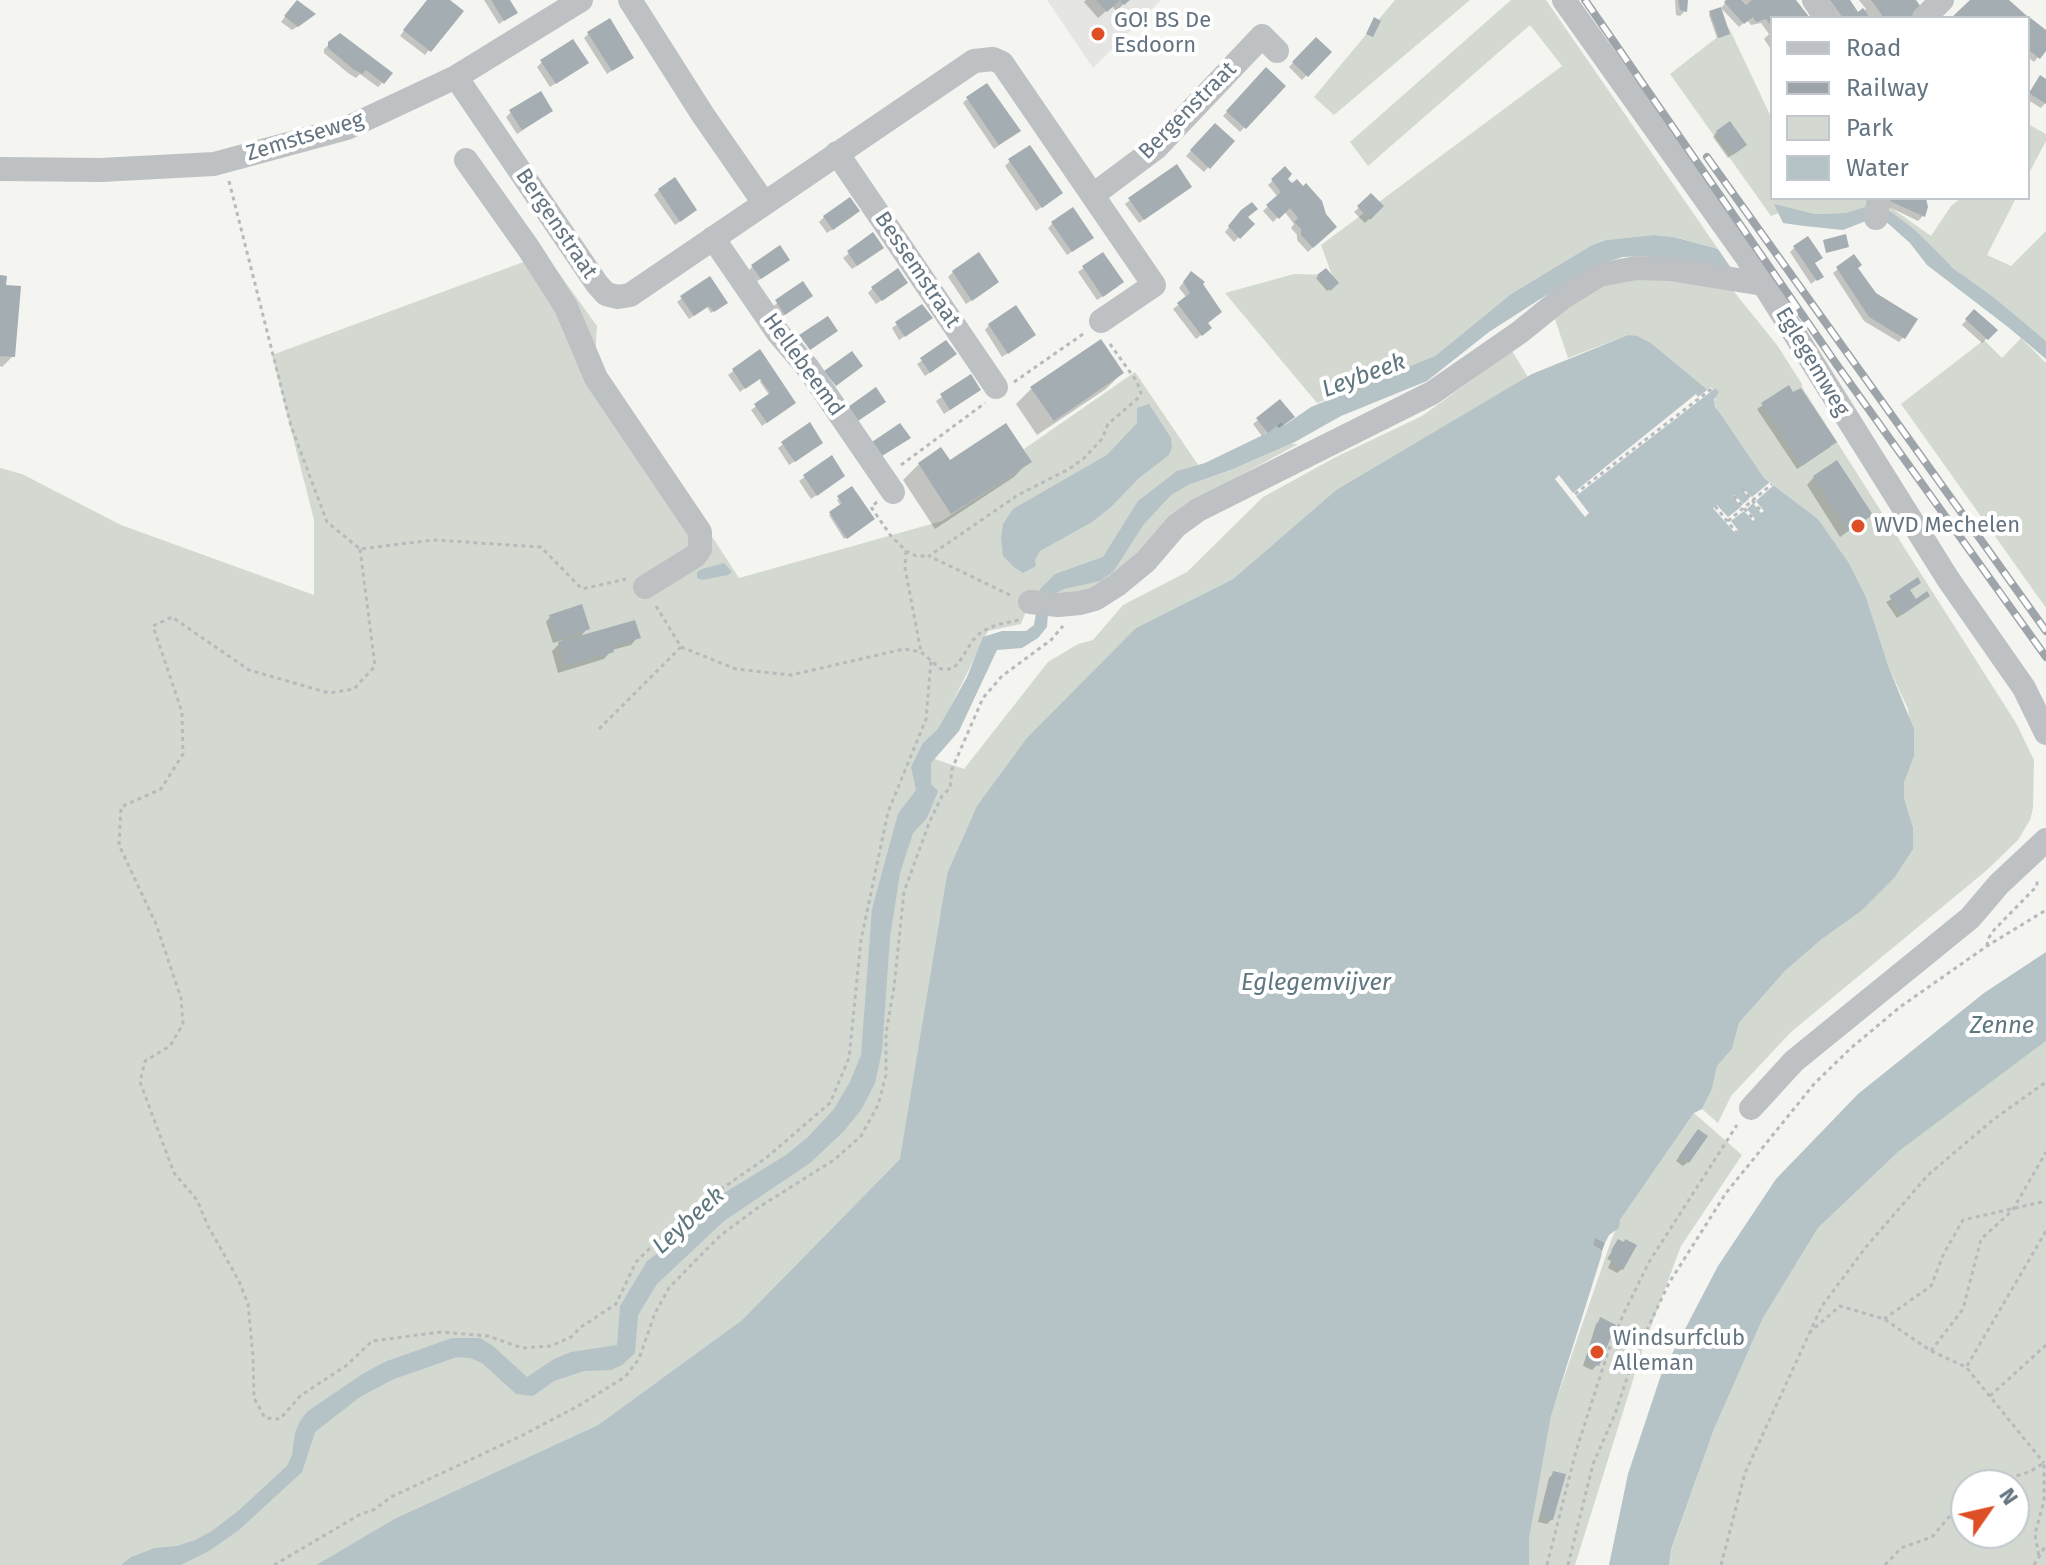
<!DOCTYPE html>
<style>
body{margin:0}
#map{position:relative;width:2046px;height:1565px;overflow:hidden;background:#f4f4f0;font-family:"Fira Sans",sans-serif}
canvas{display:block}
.legend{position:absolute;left:1770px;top:16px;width:260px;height:184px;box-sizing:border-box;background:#fff;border:2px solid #c1c7cd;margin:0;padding:10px 14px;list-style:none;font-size:24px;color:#647481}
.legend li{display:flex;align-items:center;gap:16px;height:40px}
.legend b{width:40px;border:2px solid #c1c7cd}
.north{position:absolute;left:1950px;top:1469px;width:80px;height:80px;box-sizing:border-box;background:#fff;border:2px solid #c1c7cd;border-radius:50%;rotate:56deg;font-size:22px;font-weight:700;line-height:32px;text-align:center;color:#647481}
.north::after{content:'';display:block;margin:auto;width:28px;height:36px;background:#df4f26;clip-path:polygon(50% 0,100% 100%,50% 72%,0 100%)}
</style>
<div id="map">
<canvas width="2046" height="1565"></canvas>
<ul class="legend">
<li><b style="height:10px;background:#bdc1c4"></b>Road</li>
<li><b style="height:10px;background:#9ea5aa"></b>Railway</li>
<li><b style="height:22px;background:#d3d9d0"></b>Park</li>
<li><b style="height:22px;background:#b5c2c6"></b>Water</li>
</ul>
<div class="north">N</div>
</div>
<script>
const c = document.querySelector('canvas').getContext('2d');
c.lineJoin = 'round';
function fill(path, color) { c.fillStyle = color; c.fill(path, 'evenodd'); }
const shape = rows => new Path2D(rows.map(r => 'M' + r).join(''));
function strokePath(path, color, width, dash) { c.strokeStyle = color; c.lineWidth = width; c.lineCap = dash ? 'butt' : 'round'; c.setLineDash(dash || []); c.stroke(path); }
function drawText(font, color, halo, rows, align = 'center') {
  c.font = font + ' "Fira Sans",sans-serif'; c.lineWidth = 8; c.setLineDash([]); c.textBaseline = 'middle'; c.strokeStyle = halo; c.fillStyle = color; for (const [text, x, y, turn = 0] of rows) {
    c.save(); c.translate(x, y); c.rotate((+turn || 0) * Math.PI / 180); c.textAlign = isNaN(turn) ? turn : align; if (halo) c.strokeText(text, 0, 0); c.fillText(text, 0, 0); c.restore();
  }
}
const built = shape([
 [1047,0,1161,0,1093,68]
]);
const green = shape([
 [1395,0,1470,0,1334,115,1314,97],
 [1511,0,1546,0,1718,249,1675,237,1654,235,1606,240,1592,245,1511,294,1435,356,1405,371,1317,403,1225,293,1294,274,1332,275,1321,245,1562,66,1530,25,1368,166,1350,142],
 [1729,28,1772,119,1772,198,1867,198,1867,214,1865,208,1846,213,1815,214,1775,205,1779,213,1771,216,1670,74],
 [2028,124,2046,134,2046,141,2028,175],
 [1961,198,2016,198,1987,255,2011,266,2046,231,2046,341,1936,254,1914,229,1892,213,1886,204,1931,236,1951,206],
 [545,254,597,326,595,357,739,578,942,521,1031,462,1024,449,1135,372,1207,478,1229,471,1291,444,1298,444,1186,505,1129,564,1094,589,1068,600,1032,596,1021,624,988,631,926,756,964,769,1048,662,1078,644,1093,640,1123,605,1187,572,1263,497,1336,457,1422,416,1512,351,1528,377,1336,490,1233,579,1136,628,947,874,901,1158,742,1320,598,1425,394,1519,316,1565,0,1565,0,468,22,474,121,525,314,595,314,520,272,355],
 [1628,276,1731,288,1777,345,1802,384,1802,387,2016,723,2034,760,2033,808,2030,820,2018,840,1987,870,1791,1032,1731,1096,1718,1123,1702,1109,1712,1089,1717,1066,1732,1049,1739,1023,1785,971,1822,939,1860,912,1913,827,1904,798,1904,783,1914,756,1908,709,1889,668,1866,597,1849,563,1818,519,1764,478,1718,411,1714,402,1716,398,1710,392,1651,343,1628,335,1568,358,1553,313,1580,294],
 [2021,338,2046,363,2046,608,1901,404,1984,340,2002,358],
 [2046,1041,2046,1565,1669,1565,1671,1551,1714,1429,1763,1318,1818,1228,1898,1152],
 [1966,1485,2014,1485,2014,1533,1966,1533],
 [1694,1113,1742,1155,1681,1246,1643,1348,1575,1565,1529,1565,1529,1539,1551,1415,1611,1241,1620,1220]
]);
const water = shape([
 [1774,204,1815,214,1846,213,1865,207,1866,221,1843,230,1804,226,1783,223],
 [1886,208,1914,229,1953,268,1993,297,2046,341,2046,359,2008,327,1927,265,1910,243,1883,219],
 [1654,235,1674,237,1718,249,1731,268,1642,256,1623,257,1590,267,1489,332,1427,381,1341,416,1293,443,1231,470,1190,484,1171,495,1144,524,1113,572,1100,581,1064,589,1054,594,1048,613,1047,627,1038,638,1022,648,997,650,959,731,931,763,931,784,938,791,927,818,913,833,900,873,890,937,882,1051,875,1083,861,1110,844,1131,810,1163,724,1221,657,1284,638,1315,635,1353,622,1365,611,1370,584,1371,554,1381,533,1396,516,1394,482,1363,470,1358,457,1357,394,1379,360,1397,315,1432,302,1472,239,1530,209,1551,181,1565,121,1565,131,1557,155,1548,177,1546,195,1540,212,1531,238,1511,287,1466,292,1455,295,1433,300,1421,308,1411,364,1373,387,1361,452,1338,480,1338,493,1346,527,1377,554,1359,571,1352,617,1345,620,1306,647,1261,671,1244,721,1195,786,1155,808,1137,834,1109,850,1082,861,1055,872,909,898,814,916,790,911,767,923,743,938,729,967,677,983,637,1002,631,1026,631,1034,625,1040,589,1055,574,1103,557,1138,501,1177,471,1205,463,1265,434,1281,422,1285,425,1311,407,1435,356,1511,294,1592,245,1606,240],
 [1628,335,1637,336,1651,343,1709,391,1716,389,1719,392,1714,400,1715,406,1764,478,1818,519,1849,563,1866,597,1889,668,1914,729,1914,756,1904,783,1904,798,1913,827,1913,849,1894,878,1860,912,1822,939,1785,971,1739,1023,1732,1049,1717,1066,1712,1089,1702,1109,1694,1113,1620,1220,1619,1228,1609,1235,1605,1243,1595,1239,1593,1245,1602,1251,1601,1257,1551,1416,1529,1539,1529,1565,316,1565,394,1519,598,1425,742,1320,900,1159,947,874,977,806,1027,738,1136,628,1233,579,1336,490,1532,374],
 [1149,404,1171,438,1172,447,1169,455,1139,478,1111,507,1092,522,1040,551,1035,560,1036,566,1023,573,1014,567,1003,556,1001,538,1003,524,1013,509,1107,455,1137,423,1137,408],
 [724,563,732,572,728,575,702,580,697,578,697,572,702,569],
 [2046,952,2046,1041,1898,1152,1818,1228,1763,1318,1714,1429,1671,1550,1669,1565,1609,1565,1628,1474,1661,1375,1718,1266,1776,1179,1858,1094,1984,993]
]);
const pier = shape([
 [1711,387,1713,390,1576,496,1589,513,1585,517,1555,479,1559,475,1573,493,1696,394,1698,397],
 [1770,482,1774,485,1756,501,1764,511,1761,513,1753,503,1747,509,1755,519,1753,521,1744,511,1731,521,1738,530,1735,533,1713,508,1717,505,1728,517,1741,507,1733,496,1735,495,1743,504,1749,499,1742,488,1752,497]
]);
const shadow = shape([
 [428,0,447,0,461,11,425,55,400,36],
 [484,0,508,0,516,12,499,24],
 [1086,0,1128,0,1116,11,1112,6,1098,18,1084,2],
 [1675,0,1687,0,1685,11,1680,16,1676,15],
 [1728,0,1792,0,1805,18,1772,18,1772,51,1764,39,1769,34,1761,23,1751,25,1747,20,1739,27,1721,8],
 [1816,0,1847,0,1858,15,1866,9,1859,0,1914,0,1914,18,1836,18],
 [293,7,309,19,292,30,281,22],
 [1710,13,1726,35,1717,38,1709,15],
 [2028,18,2046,33,2046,48,2034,62,2028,57],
 [589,33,632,57,607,74,584,38],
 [340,35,382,83,378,87,360,74,356,78,348,73,324,53,324,49],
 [1316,39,1329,52,1302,80,1289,67],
 [542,62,581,67,550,87,537,67],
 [1266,70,1283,86,1240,132,1223,116],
 [2046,81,2046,102,2041,108,2028,100,2028,95,2036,82],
 [967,99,1013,135,994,149,963,103],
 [511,112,546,115,517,134,506,117],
 [1215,125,1232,141,1204,172,1186,156],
 [1717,132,1740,149,1728,158,1713,137],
 [1010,161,1056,197,1036,211,1005,166],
 [1285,169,1285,179,1334,227,1308,252,1297,240,1297,235,1291,228,1294,224,1284,211,1273,222,1263,211,1278,197,1268,185],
 [659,190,690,214,675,225,654,195],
 [1185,191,1139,223,1125,204,1130,200],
 [1371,196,1381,206,1365,223,1354,212],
 [1885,198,1924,198,1926,200,1923,216,1918,221,1883,204],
 [853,216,827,233,819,222,824,217],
 [1237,217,1246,217,1252,224,1234,242,1225,232],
 [1053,223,1086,242,1067,255,1048,228],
 [873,235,877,252,852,269,843,258],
 [1795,247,1813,264,1821,276,1811,284,1790,252],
 [1102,254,1117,287,1097,300,1078,272],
 [783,264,756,282,748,271,753,266],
 [1856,268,1903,337,1899,342,1864,321,1833,273,1838,269],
 [1325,270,1336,283,1327,291,1316,278],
 [953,272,992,287,966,304,948,277],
 [0,277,13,356,2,367,0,366],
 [1187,278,1206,324,1205,332,1196,339,1173,309,1187,298,1179,288],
 [803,284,806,300,780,318,772,307],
 [901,287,876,304,868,293,873,288],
 [682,298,725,303,711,313,707,307,689,319,677,302],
 [922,306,925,322,899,340,892,328],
 [1974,311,1995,330,1982,343,1962,325],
 [989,325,1029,339,1002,357,985,330],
 [946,343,950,359,925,376,917,364],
 [759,352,789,407,762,426,751,410,770,396,760,382,762,379,760,375,740,392,728,375],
 [1122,373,1106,389,1037,435,1016,404,1032,388],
 [971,377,974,394,944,414,936,401],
 [1789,388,1830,447,1797,469,1757,409],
 [1280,402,1288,421,1279,428,1276,425,1262,436,1253,424],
 [809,425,816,447,789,465,778,448],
 [831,458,838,480,811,499,799,481],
 [1029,461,1014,477,935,529,903,480,919,464],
 [1814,477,1871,515,1840,537,1807,485],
 [852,489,871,521,844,539,829,515,841,506,837,500],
 [1908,591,1915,601,1928,596,1897,618,1886,602],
 [550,617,588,628,579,638,638,637,631,645,612,650,604,659,558,673,552,651,563,640,553,643,546,622],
 [1693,1136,1688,1162,1683,1166,1676,1161],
 [1618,1242,1622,1269,1617,1273,1608,1268,1611,1261,1607,1259],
 [1600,1320,1597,1365,1592,1370,1583,1366,1596,1324],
 [1554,1473,1552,1519,1547,1524,1538,1522,1549,1478]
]);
const building = shape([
 [297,0,316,14,298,27,284,16],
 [427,0,450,0,464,11,431,52,403,30],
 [491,0,510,0,518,13,504,21],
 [1096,0,1130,0,1124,5,1120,0,1107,12],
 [1678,0,1688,0,1687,12,1680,10],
 [1726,0,1741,0,1746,5,1752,0,1796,0,1810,18,1772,18,1772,28,1766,19,1756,22,1753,17,1744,24,1724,2],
 [1830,0,1850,0,1858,12,1863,8,1870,18,1843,18],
 [1871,0,1916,0,1924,11,1915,18,1884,18],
 [2009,0,2027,16,2025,18,1951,18,1970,0],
 [1721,7,1730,34,1719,38,1709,11],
 [2028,16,2046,30,2046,51,2040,59,2028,49],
 [1374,17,1381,21,1373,37,1366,34],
 [610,18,634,58,612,71,587,32],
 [340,33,393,73,384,84,366,70,362,74,353,69,328,48,328,42],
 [1316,37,1332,52,1308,77,1292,62],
 [573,39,589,63,556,84,540,60],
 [1266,67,1286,86,1246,129,1226,111],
 [2040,75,2046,79,2046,104,2029,93],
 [987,83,1021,131,999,145,966,97],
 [541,91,553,111,522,130,509,110],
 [1730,121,1747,145,1733,155,1716,131],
 [1215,123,1235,141,1210,169,1190,150],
 [1030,145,1063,193,1042,208,1008,159],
 [1177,164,1192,187,1144,220,1128,198],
 [1285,166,1292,174,1288,179,1292,183,1297,179,1303,186,1306,183,1322,201,1326,214,1337,227,1313,248,1301,235,1301,229,1294,222,1298,218,1290,208,1279,219,1266,205,1281,192,1271,179],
 [675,177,697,210,680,222,658,189],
 [1371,193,1384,206,1370,220,1357,206],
 [850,197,860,211,833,230,823,216],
 [1883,198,1926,198,1928,207,1925,217],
 [1252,202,1258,209,1248,217,1255,224,1240,239,1228,226,1241,210],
 [1073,207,1094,238,1072,252,1051,222],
 [873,232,884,248,857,266,847,251],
 [1846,234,1849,247,1826,253,1823,240],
 [1808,236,1823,258,1815,263,1824,277,1817,281,1793,246],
 [780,245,790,260,761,279,751,265],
 [979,252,999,282,972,301,952,271],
 [1103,252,1124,282,1103,297,1082,266],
 [1854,254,1862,265,1858,268,1876,293,1918,319,1905,339,1869,317,1836,267],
 [898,268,908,283,882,301,871,287],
 [1326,268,1339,283,1330,291,1317,275],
 [1191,271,1205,282,1203,284,1222,312,1208,323,1212,328,1202,336,1177,303,1190,293,1183,282],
 [0,275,7,276,6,285,21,286,15,357,0,356],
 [710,276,728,303,714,312,709,306,694,316,680,296],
 [803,281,813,296,785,315,775,300],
 [922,304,933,318,905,337,895,322],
 [1016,305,1036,335,1008,354,988,324],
 [1974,309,1998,330,1988,340,1965,319],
 [828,316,838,331,810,350,799,335],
 [1101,339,1124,373,1054,421,1030,387],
 [946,340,957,354,930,373,920,358],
 [760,349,796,403,767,423,754,404,770,393,760,379,745,389,732,369],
 [852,351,863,366,836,386,824,371],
 [971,374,981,390,950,410,940,394],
 [1789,385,1793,392,1801,388,1837,442,1802,466,1761,403],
 [876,387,886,402,858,421,848,407],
 [1280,399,1295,417,1284,425,1281,422,1268,433,1256,418],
 [810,422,823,443,795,462,781,442],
 [900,423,911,438,882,456,872,442],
 [1006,423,1032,462,951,514,918,463,941,447,950,460],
 [832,455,845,476,817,496,803,475],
 [1837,460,1873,515,1848,531,1813,476],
 [852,486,875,519,847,539,829,512,842,503,837,496],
 [1918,577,1921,583,1910,590,1916,599,1927,591,1930,596,1902,615,1889,596],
 [582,604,590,629,558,640,549,615],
 [635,620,641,638,612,646,614,652,566,666,558,642],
 [1698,1129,1708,1136,1689,1163,1679,1156],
 [1595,1238,1605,1243,1602,1251,1593,1245],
 [1618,1239,1624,1242,1625,1239,1637,1245,1623,1270,1611,1263,1615,1256,1611,1254,1612,1249],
 [1600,1317,1616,1325,1599,1366,1586,1361],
 [1553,1471,1566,1474,1553,1520,1541,1517]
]);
const path = shape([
 [229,181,291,426,327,522,360,549,433,540,541,547,582,589,626,579],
 [1014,382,1086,332],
 [901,465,985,403],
 [1742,488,1762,512],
 [1575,494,1714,387],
 [1734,496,1754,520],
 [877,502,871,507,891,536,906,551,916,556,929,556],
 [1715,506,1736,532],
 [1728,521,1772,484],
 [360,549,375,666,354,689,329,693,249,670,172,617,153,626,182,712,183,754,161,789,121,807,119,845,156,924,181,998,183,1024,170,1046,145,1061,140,1082,174,1173,197,1200,208,1226,239,1281,248,1304,253,1356,254,1398,265,1418,280,1419,300,1396,347,1365,372,1341,441,1332,488,1336,522,1348,551,1346,571,1337,581,1327,616,1304,636,1262,657,1241,714,1194,766,1158,830,1103,849,1058,861,940,888,812,926,719,931,661],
 [906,551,905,568,921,652],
 [1010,595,929,556,1018,495,1069,469,1084,458,1102,439,1108,424,1138,398,1141,393,1137,382,1108,341],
 [656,606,681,647,736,669,791,675,904,649,921,652,941,669,951,669,958,664,973,640,981,632,996,625,1019,620],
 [599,729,681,647],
 [1987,946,1988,939,1994,930,2037,886,2037,878],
 [1884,1319,1931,1286,1944,1253,1963,1220,2046,1201],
 [1809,1333,1840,1306,1884,1319,1931,1351,1966,1367,2044,1463],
 [1931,1351,1963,1309,1981,1239,2012,1211,2046,1152],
 [1967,1366,2046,1231],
 [1990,1396,2046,1345],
 [1986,1485,2029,1472,2044,1463,2044,1501,2035,1534,2039,1557],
 [274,1565,359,1515,375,1509,391,1497,523,1435,578,1406,625,1377,639,1359,655,1313,669,1288,695,1261,721,1235,756,1209,834,1160,861,1136,878,1105,886,1075,886,1033,894,987,904,892,929,823,942,796,950,788,952,769,983,698,1002,676,1051,640,1063,626],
 [1547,1565,1576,1451,1609,1349,1624,1313,1649,1262,1737,1125],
 [1568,1565,1593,1464,1615,1414,1634,1357,1669,1283,1726,1193,1814,1084,1851,1048,1900,1007,1987,946,2046,910],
 [1721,1565,1745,1473,1822,1306,1866,1247,1928,1175,1994,1119,2046,1082],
 [1885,1565,1901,1548,1932,1537,1966,1497],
 [2034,1565,2046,1545]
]);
const minor = shape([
 [630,0,703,115,764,203],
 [1564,0,1746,256,1948,579,2024,688,2046,733],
 [1814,0,1826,18],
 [1924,18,1942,0],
 [456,77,597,284,606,294,618,297,630,295,974,61,993,59,1002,63,1154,285,1101,321],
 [837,153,996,387],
 [466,160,529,249,566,307,596,378,700,532,700,549,695,556,645,587],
 [0,169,101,170,214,164,347,128,456,77,581,0],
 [1093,195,1156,148,1262,36,1277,51],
 [1876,218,1879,198],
 [713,238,778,333,808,368,893,492],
 [1030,602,1058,605,1080,603,1095,599,1117,585,1146,561,1176,526,1198,510,1432,393,1520,332,1562,298,1599,275,1636,268,1670,269,1763,284],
 [1751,1108,1794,1061,1970,918,1999,884,2046,840]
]);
const rail = shape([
 [1585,0,1837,365,2046,657],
 [1707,157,2046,631]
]);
const markers = [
 [1098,34,8,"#df4f26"],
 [1858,526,8,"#df4f26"],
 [1597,1352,8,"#df4f26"]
];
const poiNames = [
 ["GO! BS De",1114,21],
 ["Esdoorn",1114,46],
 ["WVD Mechelen",1874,526],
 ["Windsurfclub",1613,1339],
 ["Alleman",1613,1364]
];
const streetNames = [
 ["Bergenstraat",1188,111,-45],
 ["Zemstseweg",305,137,-17],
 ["Bergenstraat",556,224,56],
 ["Bessemstraat",917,270,56],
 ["Eglegemweg",1812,362,59],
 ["Hellebeemd",803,365,54]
];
const waterNames = [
 ["Leybeek",1364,376,-20],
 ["Eglegemvijver",1316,983],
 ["Zenne",2002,1026],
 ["Leybeek",689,1221,-42]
];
fill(built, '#e5e6e4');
fill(green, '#d3d9d0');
fill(water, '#b5c2c6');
fill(pier, '#f4f4f0');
fill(shadow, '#0003');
fill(building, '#a4adb2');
strokePath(path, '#b7babc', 3, [4, 4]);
strokePath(minor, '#bdc1c4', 24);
strokePath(rail, '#9ea5aa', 8);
strokePath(rail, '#fff', 5, [15]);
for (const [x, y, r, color] of markers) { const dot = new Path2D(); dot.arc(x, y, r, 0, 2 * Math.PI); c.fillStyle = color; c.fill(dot); strokePath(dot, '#fff', 3); }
drawText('22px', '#647481', '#fff', poiNames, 'left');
drawText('22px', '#647481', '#fff', streetNames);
drawText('italic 24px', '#5f777f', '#fff', waterNames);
</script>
